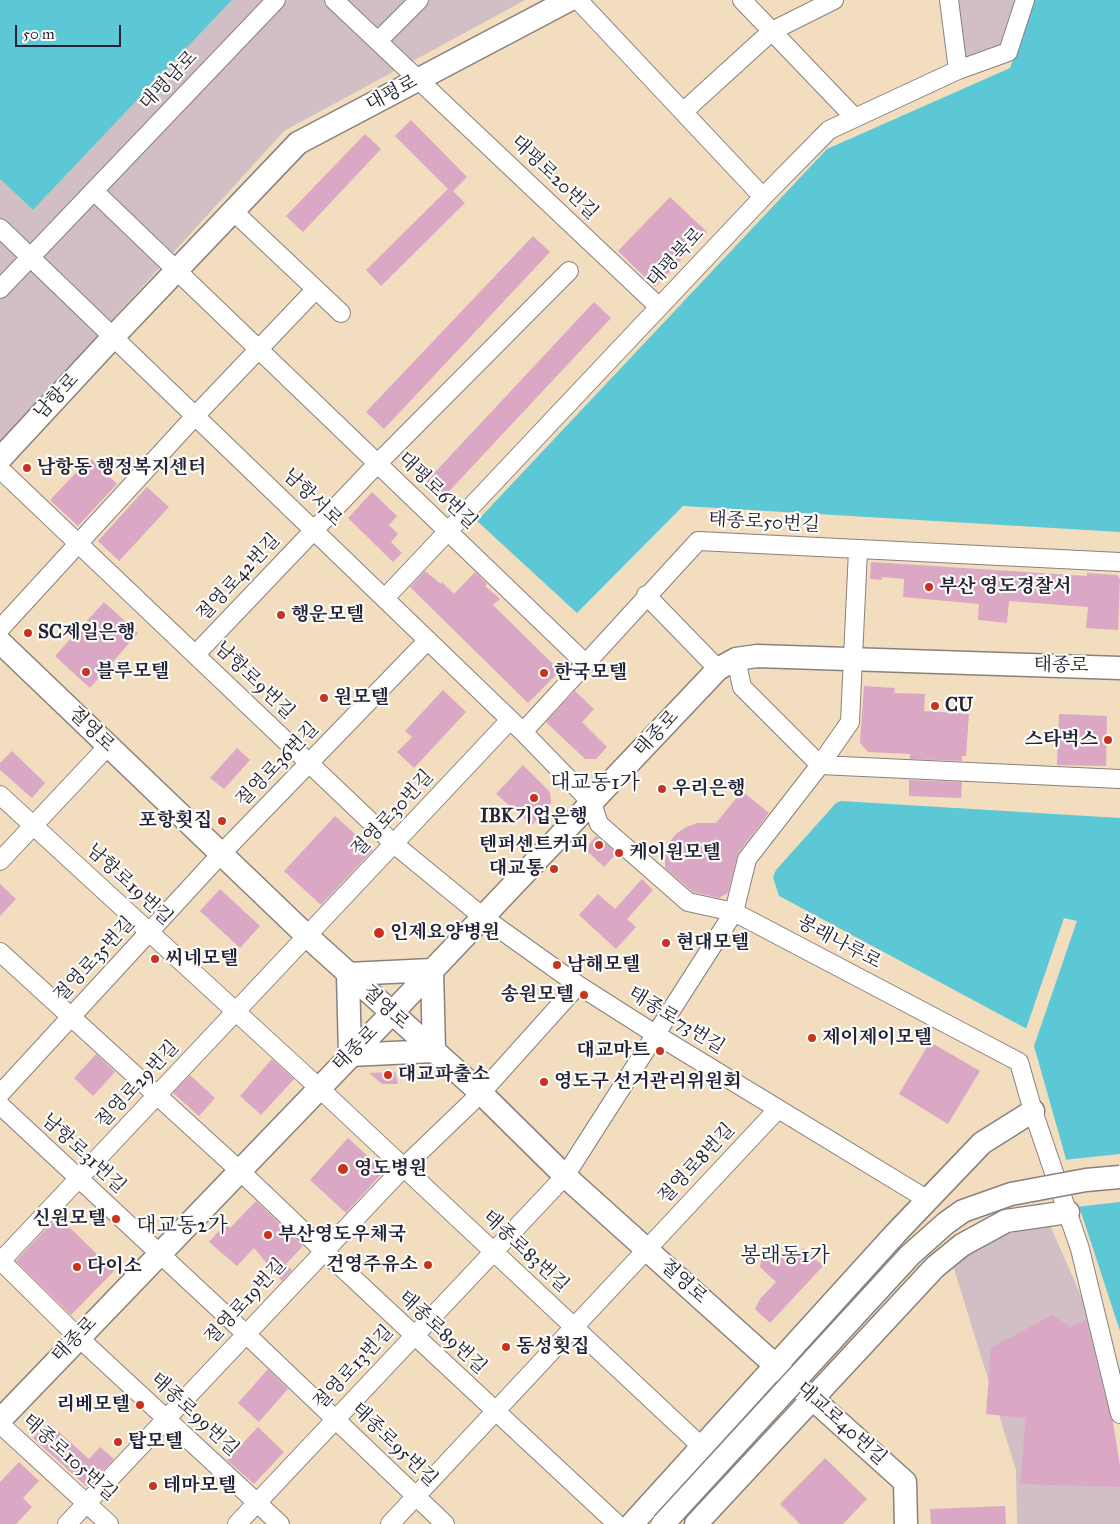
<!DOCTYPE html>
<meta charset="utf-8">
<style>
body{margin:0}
#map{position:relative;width:1120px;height:1524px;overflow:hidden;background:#f2ddbe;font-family:"IM FELL Great Primer",serif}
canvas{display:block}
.scale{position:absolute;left:15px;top:25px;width:106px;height:22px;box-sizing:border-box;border:2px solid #22223b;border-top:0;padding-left:6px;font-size:15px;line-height:18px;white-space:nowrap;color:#22223b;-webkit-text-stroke:4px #fdfcf7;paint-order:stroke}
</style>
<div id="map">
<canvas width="1120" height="1524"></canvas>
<div class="scale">50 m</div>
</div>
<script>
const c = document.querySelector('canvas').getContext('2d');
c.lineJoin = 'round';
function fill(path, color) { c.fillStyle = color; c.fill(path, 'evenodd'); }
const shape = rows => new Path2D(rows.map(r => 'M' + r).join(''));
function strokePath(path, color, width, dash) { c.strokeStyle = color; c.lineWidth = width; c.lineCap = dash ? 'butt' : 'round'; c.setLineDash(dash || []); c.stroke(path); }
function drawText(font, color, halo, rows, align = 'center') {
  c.font = font + ' "IM FELL Great Primer","Noto Serif KR",serif'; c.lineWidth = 4.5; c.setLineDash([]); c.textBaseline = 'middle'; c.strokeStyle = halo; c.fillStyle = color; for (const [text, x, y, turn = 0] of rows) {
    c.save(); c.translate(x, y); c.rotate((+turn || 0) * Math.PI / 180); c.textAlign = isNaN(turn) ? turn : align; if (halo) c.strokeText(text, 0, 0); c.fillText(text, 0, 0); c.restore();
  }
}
const industrial = shape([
 [232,0,525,0,284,131,0,443,0,179,33,210],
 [957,0,1019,0,1005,45,964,62],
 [1049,1223,1100,1339,1120,1476,1120,1524,1017,1524,1016,1470,952,1262,998,1237]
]);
const water = shape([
 [0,0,232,0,33,210,0,179],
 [1034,0,1120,0,1120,532,683,506,577,613,477,521,827,149,1010,68],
 [841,801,1120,818,1120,1331,1081,1212,1034,1046,1027,1029,779,896,776,892,773,877,776,870,836,803]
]);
const pier = shape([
 [773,877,779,896,1026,1029,1064,918,1077,921,1034,1046,1031,1044,1025,1031,777,898,771,880],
 [1120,1154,1120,1202,1076,1207,1063,1160]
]);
const building = shape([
 [411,120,467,177,453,191,465,203,381,286,366,270,448,189,395,136],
 [365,134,381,149,303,232,286,216],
 [670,197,707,232,655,287,618,251],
 [533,236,550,252,384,429,366,412],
 [594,302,611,318,440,501,423,485],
 [90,458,117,484,78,526,50,500],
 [147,487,169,507,119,561,98,541],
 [372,492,397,516,389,525,398,534,391,542,402,553,393,562,348,518],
 [871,562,1087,576,1087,573,1117,575,1120,579,1118,630,1086,628,1088,607,1009,601,1007,623,978,620,979,604,903,597,904,579,882,577,882,580,870,579],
 [425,571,441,584,442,582,454,594,475,572,487,584,485,586,500,599,493,605,560,671,528,703,410,587],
 [104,602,138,633,90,688,55,656],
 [864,686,895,688,894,693,925,694,924,711,969,714,966,756,962,756,962,761,910,759,910,754,868,752,860,743],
 [443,690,466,712,414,768,397,752,412,737,405,731],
 [575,691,594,709,582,722,607,747,596,759,585,759,546,722],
 [1059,714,1107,716,1106,766,1057,765],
 [237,748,250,760,224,789,210,778],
 [12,751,45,783,32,798,0,770,0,763],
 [523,765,550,792,551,804,532,825,496,794],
 [909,780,962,782,961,798,909,796],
 [742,791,769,813,738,853,728,893,719,898,693,892,665,868,665,856,668,844,676,834,686,827,698,823,716,823],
 [335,816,373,850,321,905,284,871],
 [596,836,617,853,604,867,585,849],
 [642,879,653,890,627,919,636,927,616,949,579,915,598,894,615,909],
 [0,884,16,899,0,916],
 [220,889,260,926,240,948,200,911],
 [930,1042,980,1071,948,1124,899,1094],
 [96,1054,115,1072,93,1096,74,1078],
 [272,1059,294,1079,261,1115,240,1096],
 [395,1072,398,1084,382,1084,369,1073],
 [190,1075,215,1098,199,1116,173,1093],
 [348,1138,384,1171,346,1213,310,1180],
 [256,1201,303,1246,286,1264,292,1270,282,1281,254,1248,237,1266,209,1242,225,1224,230,1228],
 [58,1216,114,1271,71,1315,16,1261],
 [771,1246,789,1263,803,1248,823,1266,770,1323,755,1309,760,1299,776,1282,760,1267,762,1256],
 [1052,1315,1071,1327,1086,1320,1110,1416,1113,1422,1120,1466,1120,1487,1020,1484,1026,1418,986,1414,991,1348],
 [268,1369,288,1389,259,1422,238,1403],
 [48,1422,89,1459,100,1447,114,1459,87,1487,33,1438],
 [258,1427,284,1452,254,1484,227,1460],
 [825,1458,867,1499,843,1524,800,1524,780,1504],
 [19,1462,39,1481,23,1498,32,1507,16,1524,0,1524,0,1482],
 [1005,1506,1006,1524,931,1524,930,1509]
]);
const minor = shape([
 [334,0,659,307],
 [578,0,763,197],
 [742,0,854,117],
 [949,0,958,70],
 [378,41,419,0],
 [683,112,772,31,834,0],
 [94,191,585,663],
 [233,211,341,313],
 [0,228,523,732,592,803,599,824,688,902,734,912,565,1176,237,1524],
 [0,289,276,0],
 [0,469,394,844,483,917,578,985,655,1034,928,1200],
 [646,595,718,669],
 [385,598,763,197,829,130,958,70,1008,52,1025,0],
 [0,629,196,415,315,290],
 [195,655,378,463,569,271],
 [736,659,742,687,820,765,850,722,858,550],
 [523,732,698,541,1120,562],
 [1120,779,820,765,747,859,734,912,1019,1062,1033,1111,1080,1249,1120,1414],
 [0,795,318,1087,702,1447],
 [0,861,108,746],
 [0,952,240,1171,324,1251,617,1524],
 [0,1094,221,854,428,640],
 [0,1105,246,1334,445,1524],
 [0,1260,78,1337,280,1524],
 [0,1262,510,720],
 [0,1424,109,1524],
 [67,1524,403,1168,481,1093,578,985],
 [390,1524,778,1109]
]);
const major = shape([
 [0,459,114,336,298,143,569,0],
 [0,642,307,936,481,1093,565,1176,905,1482,906,1524],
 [432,970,434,1051],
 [348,974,432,970],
 [348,974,350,1055],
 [350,1055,434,1051],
 [0,1420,391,1014,718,669,736,659,757,656,1120,668],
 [632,1524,896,1233,982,1143,1033,1111],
 [696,1524,935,1267,962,1245,1006,1221,1068,1212]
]);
const majorBridge = shape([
 [663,1524,910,1255,946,1223,963,1211,1011,1194,1086,1180,1120,1177]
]);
const markers = [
 [27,468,5,"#c8321e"],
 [929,587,5,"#c8321e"],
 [281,615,5,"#c8321e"],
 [28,633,5,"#c8321e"],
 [86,672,5,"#c8321e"],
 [544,673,5,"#c8321e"],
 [324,698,5,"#c8321e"],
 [935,706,5,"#c8321e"],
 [1108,740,5,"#c8321e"],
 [662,789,5,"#c8321e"],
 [534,798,5,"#c8321e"],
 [222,821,5,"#c8321e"],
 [599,845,5,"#c8321e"],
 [619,853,5,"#c8321e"],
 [554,869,5,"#c8321e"],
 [379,933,6,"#c8321e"],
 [666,943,5,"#c8321e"],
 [155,959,5,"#c8321e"],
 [557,965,5,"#c8321e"],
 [584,995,5,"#c8321e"],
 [812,1038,5,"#c8321e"],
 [660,1051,5,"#c8321e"],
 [388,1075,5,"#c8321e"],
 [544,1082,5,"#c8321e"],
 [343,1169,6,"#c8321e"],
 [116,1219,5,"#c8321e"],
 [268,1235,5,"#c8321e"],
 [428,1265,5,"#c8321e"],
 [77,1267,5,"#c8321e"],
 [506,1347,5,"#c8321e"],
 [140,1405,5,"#c8321e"],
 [118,1442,5,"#c8321e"],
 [153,1486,5,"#c8321e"]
];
const streetNames = [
 ["대평남로",169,81,-46],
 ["대평로",392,94,-28],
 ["대평로20번길",554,178,44],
 ["대평북로",676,258,-47],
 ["남항로",57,397,-47],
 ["대평로6번길",437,491,44],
 ["남항서로",312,498,44],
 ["태종로50번길",764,523,3],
 ["절영로42번길",239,578,-47],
 ["태종로",1061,666,1],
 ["남항로9번길",254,681,44],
 ["절영로",91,730,44],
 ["태종로",657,734,-47],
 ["절영로36번길",278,765,-46],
 ["절영로30번길",393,814,-47],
 ["남항로19번길",129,885,43],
 ["봉래나루로",839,943,28],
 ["절영로35번길",95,960,-47],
 ["절영로",385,1008,42],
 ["태종로73번길",676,1021,32],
 ["태종로",356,1049,-45],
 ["절영로29번길",138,1085,-47],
 ["남항로31번길",83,1154,43],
 ["절영로8번길",697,1164,-47],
 ["태종로83번길",525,1252,43],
 ["절영로",683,1282,42],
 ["절영로19번길",246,1302,-47],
 ["태종로89번길",442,1333,43],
 ["태종로",75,1340,-46],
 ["절영로13번길",354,1368,-47],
 ["태종로99번길",194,1415,43],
 ["대교로40번길",841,1424,42],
 ["태종로95번길",394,1445,44],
 ["태종로105번길",69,1458,42]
];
const poiNames = [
 ["남항동 행정복지센터",37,468],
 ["부산 영도경찰서",939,587],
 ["행운모텔",291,615],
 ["SC제일은행",38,633],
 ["블루모텔",96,672],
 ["한국모텔",554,673],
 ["원모텔",334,698],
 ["CU",945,706],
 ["스타벅스",1098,740,"right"],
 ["우리은행",672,789],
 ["IBK기업은행",534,817,"center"],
 ["포항횟집",212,821,"right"],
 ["텐퍼센트커피",589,845,"right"],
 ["케이원모텔",629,853],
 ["대교통",544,869,"right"],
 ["인제요양병원",390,933],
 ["현대모텔",676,943],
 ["씨네모텔",165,959],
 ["남해모텔",567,965],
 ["송원모텔",574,995,"right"],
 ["제이제이모텔",822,1038],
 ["대교마트",650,1051,"right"],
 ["대교파출소",398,1075],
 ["영도구 선거관리위원회",554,1082],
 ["영도병원",354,1169],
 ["신원모텔",106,1219,"right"],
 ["부산영도우체국",278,1235],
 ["건영주유소",418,1265,"right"],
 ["다이소",87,1267],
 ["동성횟집",516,1347],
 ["리베모텔",130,1405,"right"],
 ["탑모텔",128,1442],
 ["테마모텔",163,1486]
];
const quarterNames = [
 ["대교동1가",595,784],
 ["대교동2가",182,1227],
 ["봉래동1가",785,1257]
];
fill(industrial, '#d2bec5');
fill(water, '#5dc8d5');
fill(pier, '#f2ddbe');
fill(building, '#daa7c5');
strokePath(minor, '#8a807c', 20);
strokePath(major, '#8a807c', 25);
strokePath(minor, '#fff', 18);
strokePath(major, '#fff', 22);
strokePath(majorBridge, '#8a807c', 25, []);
strokePath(majorBridge, '#fff', 22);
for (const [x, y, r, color] of markers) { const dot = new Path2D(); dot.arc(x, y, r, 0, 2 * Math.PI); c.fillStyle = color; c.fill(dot); strokePath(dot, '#fdfcf7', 2); }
drawText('19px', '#22223b', '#fdfcf7', streetNames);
drawText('bold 19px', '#22223b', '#fdfcf7', poiNames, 'left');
drawText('21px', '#22223b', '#fdfcf7', quarterNames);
</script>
